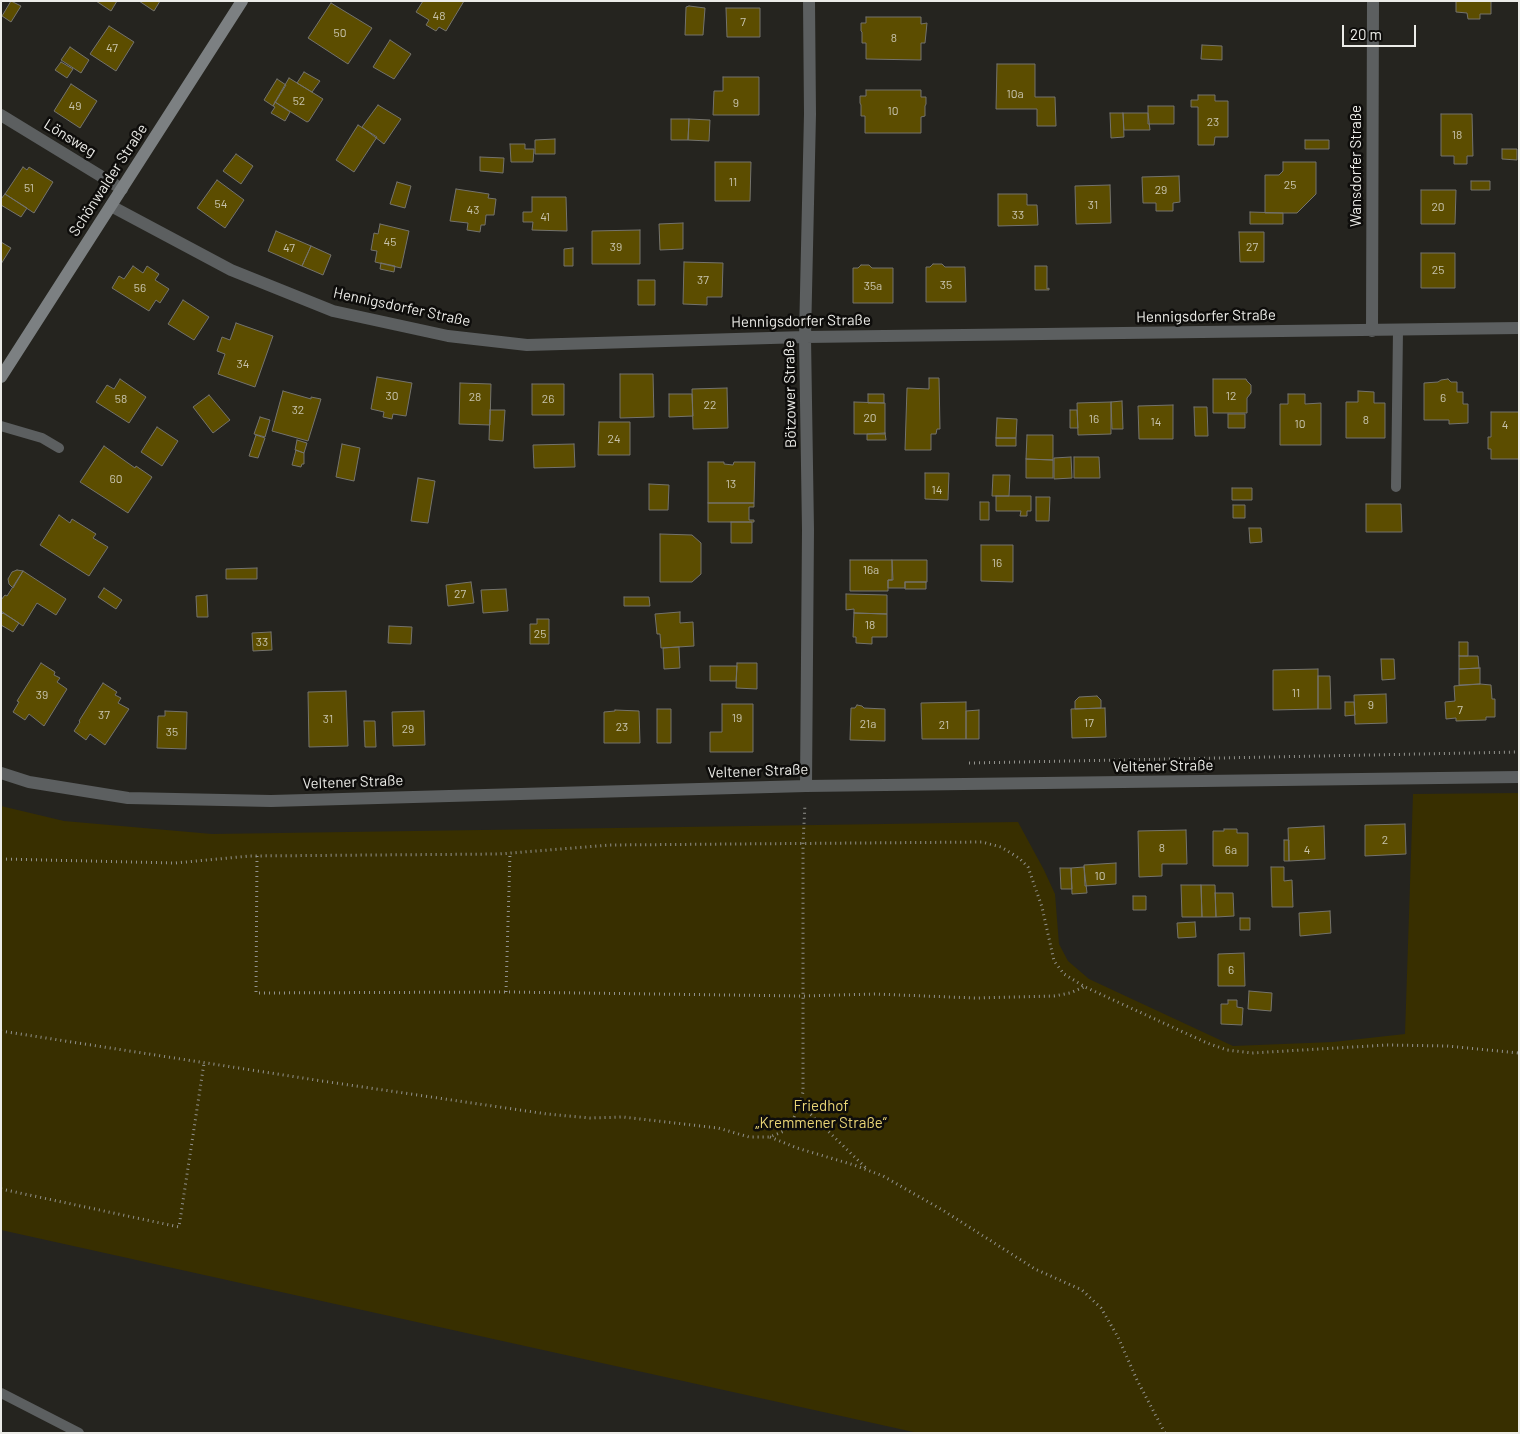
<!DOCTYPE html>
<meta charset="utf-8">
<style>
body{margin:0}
#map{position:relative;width:1520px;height:1434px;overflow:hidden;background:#25241f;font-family:Barlow,sans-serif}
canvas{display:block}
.frame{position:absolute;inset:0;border:2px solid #ecece8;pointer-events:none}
.scale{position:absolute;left:1342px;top:25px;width:74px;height:22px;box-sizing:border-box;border:2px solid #ecece8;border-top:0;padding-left:6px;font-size:15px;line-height:18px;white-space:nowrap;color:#ecece8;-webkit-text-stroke:4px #0e0d0b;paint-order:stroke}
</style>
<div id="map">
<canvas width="1520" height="1434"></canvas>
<div class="frame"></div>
<div class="scale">20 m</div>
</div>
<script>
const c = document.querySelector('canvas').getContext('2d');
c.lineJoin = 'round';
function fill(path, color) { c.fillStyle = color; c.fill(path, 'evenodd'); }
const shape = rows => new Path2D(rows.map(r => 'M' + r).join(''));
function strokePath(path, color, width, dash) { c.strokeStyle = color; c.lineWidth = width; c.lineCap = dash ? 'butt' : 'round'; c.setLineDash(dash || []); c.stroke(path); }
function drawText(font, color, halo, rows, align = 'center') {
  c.font = font + ' Barlow,sans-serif'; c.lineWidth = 5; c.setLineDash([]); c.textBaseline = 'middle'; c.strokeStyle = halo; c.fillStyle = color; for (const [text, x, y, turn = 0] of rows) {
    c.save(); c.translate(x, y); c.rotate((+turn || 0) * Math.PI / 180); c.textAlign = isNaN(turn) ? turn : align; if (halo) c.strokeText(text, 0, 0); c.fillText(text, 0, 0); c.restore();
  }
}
const green = shape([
 [1519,793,1519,1433,918,1433,1,1230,1,806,64,821,212,834,1018,822,1044,870,1055,894,1059,944,1068,961,1089,979,1233,1046,1333,1042,1405,1034,1413,794]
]);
const building = shape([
 [11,1,21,6,11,22,2,16,11,1],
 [96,1,117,1,111,11,96,1],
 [139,1,160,1,154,11,139,1],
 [423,1,464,1,446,31,439,27,436,31,426,25,429,20,416,12,423,1],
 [1456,1,1491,1,1491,14,1480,14,1480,19,1468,19,1467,13,1456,12,1456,1],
 [331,3,372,28,348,64,308,38,331,3],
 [689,6,705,8,703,35,685,35,686,7,689,6],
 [726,8,760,8,760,37,727,37,726,8],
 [866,17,921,17,921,24,927,23,925,43,921,43,921,60,866,59,866,43,862,43,862,32,861,31,861,23,866,23,866,17],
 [109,26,134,42,116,71,90,54,109,26],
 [390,40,411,54,394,79,373,67,390,40],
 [1202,45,1222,46,1222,60,1201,59,1202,45],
 [70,47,89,60,81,73,61,60,70,47],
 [61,62,73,69,67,78,55,70,61,62],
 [997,64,1035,64,1035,97,1055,97,1056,126,1037,126,1037,109,996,109,997,64],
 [304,72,320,81,312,92,297,83,304,72],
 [723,77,759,77,759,115,713,115,714,91,723,91,723,77],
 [289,78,323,99,309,121,307,122,275,102,289,78],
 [277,79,286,85,273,106,264,100,277,79],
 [71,84,97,101,80,128,54,111,71,84],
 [866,90,921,90,921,97,926,97,926,104,925,106,925,116,921,117,921,133,865,133,865,116,861,116,861,105,860,103,860,96,866,96,866,90],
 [1198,95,1215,95,1215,101,1228,101,1228,137,1215,137,1214,145,1198,145,1198,107,1191,107,1191,100,1198,100,1198,95],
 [275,102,290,112,285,121,271,113,275,107,273,106,275,102],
 [378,105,401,119,384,144,362,127,378,105],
 [1148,106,1174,106,1174,124,1148,124,1148,106],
 [1110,113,1123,113,1124,137,1111,138,1110,113],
 [1123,113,1148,113,1150,130,1124,130,1123,113],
 [1441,114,1472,114,1473,156,1467,156,1467,164,1454,164,1454,156,1441,156,1441,114],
 [671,119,689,119,688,140,671,140,671,119],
 [689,119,710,120,709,141,688,140,689,119],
 [358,125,377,137,354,172,336,160,358,125],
 [555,139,555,154,535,154,535,140,555,139],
 [1305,140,1329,140,1329,149,1305,149,1305,140],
 [510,144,525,144,525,149,534,149,533,162,511,162,510,144],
 [1502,149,1517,149,1517,160,1502,159,1502,149],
 [236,154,253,166,241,184,223,171,236,154],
 [480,157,504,158,503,173,480,171,480,157],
 [715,162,751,162,750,201,715,201,715,162],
 [1283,162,1316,162,1316,194,1297,213,1265,213,1265,175,1279,175,1283,171,1283,162],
 [23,167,27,170,29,167,53,182,34,213,5,194,23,167],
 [1179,176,1180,202,1173,203,1173,211,1156,211,1156,203,1143,203,1142,177,1179,176],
 [217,180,244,200,225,228,197,208,217,180],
 [1471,181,1490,181,1490,190,1471,190,1471,181],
 [397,182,411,186,405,208,390,204,397,182],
 [1110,185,1111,223,1076,224,1075,186,1110,185],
 [456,189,489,194,488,198,496,199,494,215,486,215,485,225,481,225,480,232,467,230,468,223,450,221,456,189],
 [1421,190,1456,190,1455,224,1421,224,1421,190],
 [5,194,27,208,21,217,1,205,1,199,5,194],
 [998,194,1027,194,1027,205,1037,205,1038,225,998,226,998,194],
 [532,197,566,197,567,231,532,230,533,222,523,222,523,212,532,212,532,197],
 [1250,212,1283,213,1283,224,1250,224,1250,212],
 [683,223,683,249,660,250,659,224,683,223],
 [380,224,409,231,401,268,375,262,377,251,371,250,374,233,378,234,380,224],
 [640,230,640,264,592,264,592,231,640,230],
 [276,231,311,246,302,266,268,251,276,231],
 [1239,232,1264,232,1264,262,1240,262,1239,232],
 [1,242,11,248,1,264,1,242],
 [311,246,331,255,323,275,302,266,311,246],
 [573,248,573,266,564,266,564,249,573,248],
 [1421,253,1455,253,1455,288,1421,288,1421,253],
 [684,262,723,263,722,297,707,297,707,305,683,304,684,262],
 [381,263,395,266,394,272,380,269,381,263],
 [933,264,942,264,945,267,965,267,966,302,926,302,926,267,930,267,933,264],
 [861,265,869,265,872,268,893,268,893,303,853,303,853,268,858,268,861,265],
 [133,266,143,273,147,266,159,274,155,280,169,289,160,303,156,300,149,311,112,288,119,276,124,279,133,266],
 [1035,266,1047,266,1047,289,1049,288,1049,290,1035,290,1035,266],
 [638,280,655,280,655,305,638,305,638,280],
 [183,300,209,317,194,340,168,324,183,300],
 [236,323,273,336,255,387,218,374,225,354,217,351,222,337,230,340,236,323],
 [620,374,653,374,654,417,620,418,620,374],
 [377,377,412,383,406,416,393,414,392,419,383,417,384,412,371,409,377,377],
 [929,378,939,378,940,429,937,429,936,434,931,434,931,450,905,450,907,388,929,389,929,378],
 [120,379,146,397,129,423,96,402,107,385,114,389,120,379],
 [1213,379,1246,379,1247,381,1251,385,1251,393,1247,398,1247,413,1213,413,1213,379],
 [1448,379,1451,382,1457,382,1457,392,1463,392,1463,404,1468,404,1468,423,1449,424,1449,420,1424,420,1424,383,1438,382,1441,380,1448,379],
 [460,383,491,384,490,425,459,424,460,383],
 [532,384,564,384,564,415,532,415,532,384],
 [727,388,728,428,693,429,692,389,727,388],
 [283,391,311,399,311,397,321,399,308,441,272,431,283,391],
 [1358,391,1374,392,1374,403,1385,403,1385,438,1346,438,1346,402,1358,402,1358,391],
 [669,394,692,394,693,416,669,417,669,394],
 [868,394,884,394,884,403,868,403,868,394],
 [1288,394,1305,394,1305,404,1321,403,1321,445,1280,445,1280,404,1288,404,1288,394],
 [209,395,230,420,213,433,193,407,209,395],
 [1122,401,1123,429,1112,429,1111,402,1122,401],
 [854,402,885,403,885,434,854,434,854,402],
 [1111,402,1111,434,1078,435,1077,403,1111,402],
 [1173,405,1173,439,1139,439,1138,406,1173,405],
 [1194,407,1207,407,1208,436,1195,436,1194,407],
 [490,410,505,410,503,441,489,440,490,410],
 [1070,410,1077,410,1078,428,1070,428,1070,410],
 [1491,412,1519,412,1519,459,1491,459,1491,449,1488,449,1488,437,1491,437,1491,412],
 [1228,414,1245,414,1245,428,1228,428,1228,414],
 [260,417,270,420,265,437,254,434,260,417],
 [997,418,1017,419,1016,438,996,438,997,418],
 [599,422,630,422,630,455,598,455,599,422],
 [157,427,178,441,162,466,141,452,157,427],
 [885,433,886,440,867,440,867,434,885,433],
 [256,435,265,438,258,458,249,456,256,435],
 [1027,435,1053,435,1053,460,1026,459,1027,435],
 [996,438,1016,438,1016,446,996,446,996,438],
 [297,440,307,443,304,453,295,450,297,440],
 [342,444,360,448,354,481,336,477,342,444],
 [574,444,575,467,534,468,533,445,574,444],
 [104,446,135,468,136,466,152,477,128,513,80,482,104,446],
 [296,450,304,453,304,464,302,464,301,467,292,465,296,450],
 [1071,457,1072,478,1054,479,1054,458,1071,457],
 [1074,457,1099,457,1100,478,1074,478,1074,457],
 [1026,459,1053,460,1053,478,1026,478,1026,459],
 [708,462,724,462,724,464,733,465,734,462,755,462,754,503,708,503,708,462],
 [925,473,949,473,948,500,925,499,925,473],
 [993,475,1010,475,1009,496,992,496,993,475],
 [418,478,435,481,428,523,411,521,418,478],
 [649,484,669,485,668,510,649,510,649,484],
 [1232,488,1252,488,1252,500,1232,500,1232,488],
 [996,496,1031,496,1031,511,1027,511,1027,516,1020,516,1021,511,996,511,996,496],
 [1036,497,1050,497,1049,521,1036,521,1036,497],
 [980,502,989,502,989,520,980,520,980,502],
 [708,503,754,503,754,507,749,507,749,520,754,520,754,522,708,522,708,503],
 [1366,504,1401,504,1402,532,1366,532,1366,504],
 [1233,505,1245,505,1245,518,1233,518,1233,505],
 [59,515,70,523,72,519,96,534,93,538,108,547,89,576,40,545,59,515],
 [731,522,752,522,752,543,731,543,731,522],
 [1249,528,1261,528,1262,542,1250,543,1249,528],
 [660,534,692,535,701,543,701,574,692,582,660,582,660,534],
 [981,545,1013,545,1013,582,981,581,981,545],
 [850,560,892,560,892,580,888,580,888,591,850,591,850,560],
 [892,560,927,560,927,582,905,582,905,588,888,588,888,580,893,580,892,560],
 [257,568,257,579,226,579,226,569,257,568],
 [17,570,23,571,13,588,9,584,8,579,12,572,17,570],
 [23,571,66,599,56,615,37,603,23,626,1,611,1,600,5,595,7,596,23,571],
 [471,582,474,603,448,606,446,585,471,582],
 [905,582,926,582,926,589,905,589,905,582],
 [104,588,122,600,116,609,98,597,104,588],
 [506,589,508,611,483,613,481,590,506,589],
 [846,594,887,595,887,614,854,613,854,609,846,610,846,594],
 [207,595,208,617,197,617,196,596,207,595],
 [624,597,649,597,650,606,624,606,624,597],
 [680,612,680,623,693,622,694,646,661,648,660,634,657,634,655,614,680,612],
 [3,613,19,623,13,632,1,625,1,615,3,613],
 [854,613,887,614,887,637,872,637,872,644,856,643,856,637,853,637,854,613],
 [537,619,549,619,549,644,530,644,530,624,537,624,537,619],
 [389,626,412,627,411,644,388,643,389,626],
 [271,632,272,650,253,651,252,633,271,632],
 [1459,642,1468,642,1468,656,1459,656,1459,642],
 [679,647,680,668,664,669,663,648,679,647],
 [1459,656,1478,656,1479,668,1459,669,1459,656],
 [1381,659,1394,659,1395,679,1382,680,1381,659],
 [41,663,55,672,54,675,60,678,57,682,67,689,44,726,29,714,25,720,13,712,19,702,17,701,41,663],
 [737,663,757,663,757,689,736,688,737,663],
 [710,666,737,666,736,681,710,681,710,666],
 [1480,668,1480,684,1459,685,1459,669,1480,668],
 [1318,669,1318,709,1273,710,1273,670,1318,669],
 [1318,676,1330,676,1331,709,1318,709,1318,676],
 [103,683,117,692,115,695,121,698,118,703,129,709,105,745,90,734,86,740,74,731,80,722,79,721,103,683],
 [1480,684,1491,685,1492,699,1495,699,1495,717,1486,717,1486,720,1456,721,1456,718,1446,719,1445,702,1455,701,1454,686,1480,684],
 [346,691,348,746,309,747,308,692,346,691],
 [1386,694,1387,723,1355,724,1354,695,1386,694],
 [1097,696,1101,700,1101,708,1075,709,1075,701,1079,697,1097,696],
 [966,702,966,739,922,739,921,703,966,702],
 [1345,702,1354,702,1355,715,1345,716,1345,702],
 [722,704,753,704,753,752,710,752,710,732,722,732,722,704],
 [857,705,862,706,864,708,885,709,885,741,850,740,851,708,855,708,857,705],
 [1105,708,1106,737,1072,738,1071,709,1105,708],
 [657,709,671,709,671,743,657,743,657,709],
 [615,710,639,711,640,743,604,743,604,712,615,711,615,710],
 [979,710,979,739,966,739,966,711,979,710],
 [165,711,187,712,186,749,157,748,158,716,165,716,165,711],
 [424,711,425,745,393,746,392,712,424,711],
 [364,721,375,721,376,747,365,747,364,721],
 [1405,824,1406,854,1365,856,1365,825,1405,824],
 [1324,826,1325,859,1289,861,1288,828,1324,826],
 [1224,829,1237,829,1237,833,1248,833,1248,866,1213,866,1213,831,1224,831,1224,829],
 [1186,830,1187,864,1162,864,1162,876,1139,877,1138,831,1186,830],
 [1284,840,1289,840,1289,861,1284,861,1284,840],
 [1116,863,1116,884,1085,886,1084,865,1116,863],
 [1084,867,1087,893,1072,894,1071,868,1084,867],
 [1271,867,1284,867,1284,881,1292,880,1293,907,1272,907,1271,867],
 [1060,868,1071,868,1072,889,1061,889,1060,868],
 [1181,885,1201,885,1202,917,1182,917,1181,885],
 [1201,885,1215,885,1216,917,1202,917,1201,885],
 [1215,893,1233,893,1234,916,1216,917,1215,893],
 [1133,896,1146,896,1146,910,1133,910,1133,896],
 [1330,911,1331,933,1300,936,1299,913,1330,911],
 [1240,918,1250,918,1250,930,1240,930,1240,918],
 [1195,922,1196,937,1178,938,1177,923,1195,922],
 [1244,953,1245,986,1218,986,1218,954,1244,953],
 [1249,991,1272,993,1271,1011,1248,1009,1249,991],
 [1228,1000,1237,1000,1237,1007,1243,1008,1242,1025,1221,1024,1221,1004,1228,1004,1228,1000]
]);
const path = shape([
 [969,763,1519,752],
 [257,856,256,993,506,992,802,996,875,994,975,998,1054,996,1070,993,1084,987],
 [1,859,175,863,250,856,499,854,610,845,982,842,1001,847,1019,858,1028,867,1042,907,1054,961,1064,974,1085,987,1207,1043,1227,1050,1252,1053,1387,1045,1447,1046,1519,1053],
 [506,992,510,853],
 [1,1031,322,1081,547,1114,590,1118,623,1117,718,1128,749,1137,770,1137,784,1131,792,1122,800,1104,803,1092,803,844,805,804],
 [800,1104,866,1168],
 [770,1137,797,1148,854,1165,883,1176,944,1211,1035,1269,1082,1290,1101,1308,1118,1337,1137,1380,1165,1433],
 [1,1189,179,1227,204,1063]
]);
const service = shape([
 [1,426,42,438,59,448],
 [1396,487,1398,330],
 [1,1393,79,1433]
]);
const minor = shape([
 [1,115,122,189],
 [111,206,231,270,333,311,448,336,527,345,805,337,1519,328],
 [1372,331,1373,1],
 [1,773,29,782,128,798,271,801,806,786,1519,777],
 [806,786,808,530,805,337,810,114,809,1]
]);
const secondary = shape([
 [1,377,242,1]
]);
const numberNames = [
 ["48",439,16],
 ["7",743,22],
 ["50",340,33],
 ["8",894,38],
 ["47",112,48],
 ["10a",1015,94],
 ["52",299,101],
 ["9",736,103],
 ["49",75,106],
 ["10",893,111],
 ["23",1213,122],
 ["18",1457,135],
 ["11",733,182],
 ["25",1290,185],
 ["51",29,188],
 ["29",1161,190],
 ["54",221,204],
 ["31",1093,205],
 ["20",1438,207],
 ["43",473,210],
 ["33",1018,215],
 ["41",545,217],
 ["45",390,242],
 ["39",616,247],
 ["27",1252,247],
 ["47",289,248],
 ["25",1438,270],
 ["37",703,280],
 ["35",946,285],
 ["35a",873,286],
 ["56",140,288],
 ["34",243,364],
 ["30",392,396],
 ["12",1231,396],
 ["28",475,397],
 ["6",1443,398],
 ["58",121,399],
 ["26",548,399],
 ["22",710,405],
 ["32",298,410],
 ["20",870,418],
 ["16",1094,419],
 ["8",1366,420],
 ["14",1156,422],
 ["10",1300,424],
 ["4",1505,425],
 ["24",614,439],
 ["60",116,479],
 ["13",731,484],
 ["14",937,490],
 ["16",997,563],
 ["16a",871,570],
 ["27",460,594],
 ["18",870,625],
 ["25",540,634],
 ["33",262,642],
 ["11",1296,693],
 ["39",42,695],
 ["9",1371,705],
 ["7",1460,710],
 ["37",104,715],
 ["19",737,718],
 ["31",328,719],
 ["17",1089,723],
 ["21a",868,724],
 ["21",944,725],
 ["23",622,727],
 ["29",408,729],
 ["35",172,732],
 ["2",1385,840],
 ["8",1162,848],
 ["6a",1231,850],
 ["4",1307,850],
 ["10",1100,876],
 ["6",1231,970]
];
const streetNames = [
 ["Lönsweg",70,138,32],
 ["Wansdorfer Straße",1356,166,-90],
 ["Schönwalder Straße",108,180,-57],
 ["Hennigsdorfer Straße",402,307,12],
 ["Hennigsdorfer Straße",1206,316,-1],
 ["Hennigsdorfer Straße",801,321,-1],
 ["Bötzower Straße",790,394,-91],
 ["Veltener Straße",1163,766,-1],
 ["Veltener Straße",758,771,-2],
 ["Veltener Straße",353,782,-2]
];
const parkNames = [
 ["Friedhof",821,1106],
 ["„Kremmener Straße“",821,1123]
];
fill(green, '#382f00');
fill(building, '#5c4d00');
strokePath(building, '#74736d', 1);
strokePath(path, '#92928d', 3, [1, 4]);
strokePath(service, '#5c5f60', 10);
strokePath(minor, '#5c5f60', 12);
strokePath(secondary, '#7c8082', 12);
drawText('12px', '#c8c4ae', null, numberNames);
drawText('15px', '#ecece8', '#0e0d0b', streetNames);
drawText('15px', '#ead576', '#0e0d0b', parkNames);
</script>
